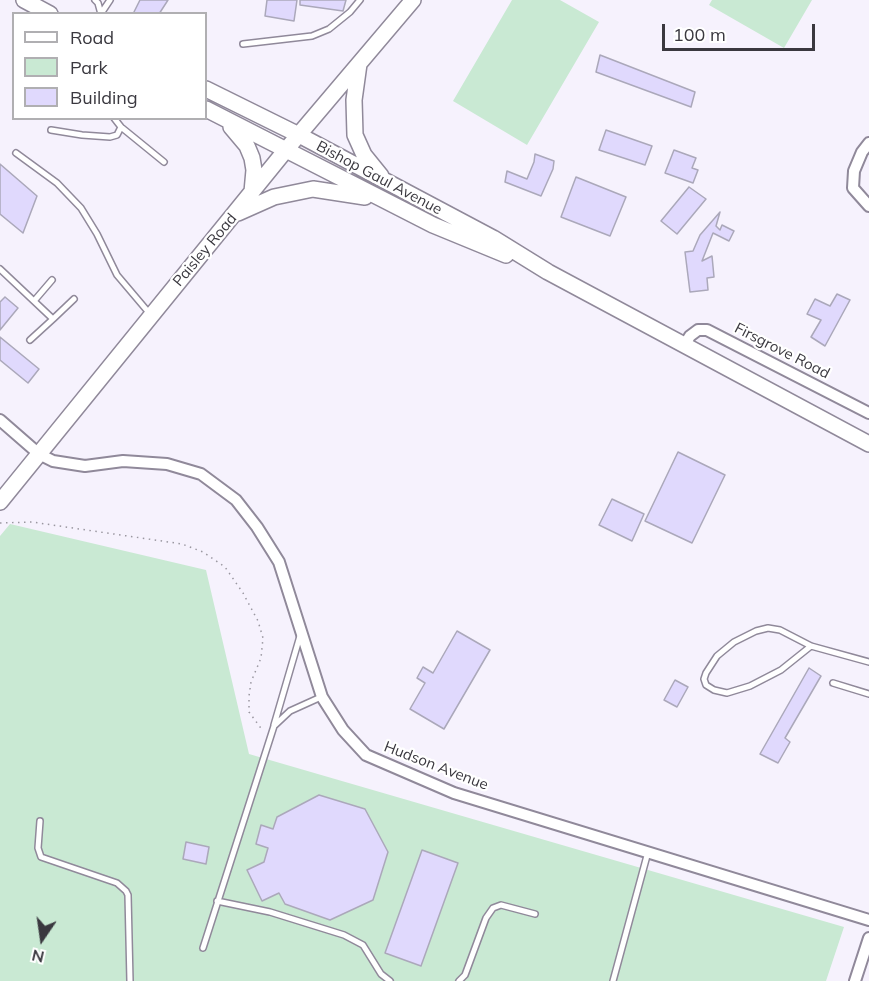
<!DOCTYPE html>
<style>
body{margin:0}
#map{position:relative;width:869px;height:981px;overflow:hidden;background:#f6f2fd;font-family:Mulish,sans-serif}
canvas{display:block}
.legend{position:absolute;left:12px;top:12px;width:195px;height:108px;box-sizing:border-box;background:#fff;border:2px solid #b0afb2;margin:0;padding:8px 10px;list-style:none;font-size:18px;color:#3a383f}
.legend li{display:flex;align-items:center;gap:12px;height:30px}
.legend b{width:30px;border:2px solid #b0afb2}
.north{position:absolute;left:12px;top:909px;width:60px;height:60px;-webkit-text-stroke:4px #fff;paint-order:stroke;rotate:193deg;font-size:16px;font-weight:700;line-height:24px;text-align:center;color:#3a383f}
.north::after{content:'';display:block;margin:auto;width:21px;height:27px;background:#3a383f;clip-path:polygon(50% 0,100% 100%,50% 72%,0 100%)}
.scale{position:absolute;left:662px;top:24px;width:153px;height:27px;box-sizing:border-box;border:3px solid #3a383f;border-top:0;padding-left:8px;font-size:18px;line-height:21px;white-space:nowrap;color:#3a383f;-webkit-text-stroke:4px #fff;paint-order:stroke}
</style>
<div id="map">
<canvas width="869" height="981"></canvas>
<ul class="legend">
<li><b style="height:8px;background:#fff"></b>Road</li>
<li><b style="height:16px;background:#c9e9d3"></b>Park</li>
<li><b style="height:16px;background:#e0d9fd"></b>Building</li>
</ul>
<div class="north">N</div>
<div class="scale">100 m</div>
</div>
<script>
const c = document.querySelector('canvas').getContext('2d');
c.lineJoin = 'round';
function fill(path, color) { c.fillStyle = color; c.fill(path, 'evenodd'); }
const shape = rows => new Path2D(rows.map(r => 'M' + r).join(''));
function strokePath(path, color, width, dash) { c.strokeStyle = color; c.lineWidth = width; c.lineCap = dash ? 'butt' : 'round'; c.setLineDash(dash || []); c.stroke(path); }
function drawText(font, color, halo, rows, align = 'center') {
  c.font = font + ' Mulish,sans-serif'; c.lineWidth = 4.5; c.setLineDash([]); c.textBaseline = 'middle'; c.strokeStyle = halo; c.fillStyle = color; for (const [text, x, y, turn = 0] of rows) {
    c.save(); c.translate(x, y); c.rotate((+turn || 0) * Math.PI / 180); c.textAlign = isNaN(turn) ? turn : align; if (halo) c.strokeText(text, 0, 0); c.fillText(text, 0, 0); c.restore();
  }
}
const green = shape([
 [512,0,560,0,599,22,527,145,453,101],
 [712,0,812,0,784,48,709,5],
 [10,524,206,570,249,754,844,927,826,981,0,981,0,536]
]);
const building = shape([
 [140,0,168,0,159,14,133,14,140,0],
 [267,0,297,0,294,21,265,16,267,0],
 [300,0,346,0,343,11,300,5,300,0],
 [600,55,695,92,691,107,596,72,600,55],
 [606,130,652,146,645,165,599,150,606,130],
 [674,150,696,158,692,168,698,170,693,183,665,173,674,150],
 [535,154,554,161,553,169,541,196,505,182,507,171,527,179,534,162,535,154],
 [0,164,37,196,23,233,0,214,0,164],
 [576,177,626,197,610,236,561,217,576,177],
 [689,187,706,199,677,234,661,221,689,187],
 [720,212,716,226,720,230,722,225,734,231,729,241,713,233,702,261,712,256,714,277,707,278,708,290,690,292,685,252,693,251,700,235,720,212],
 [837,294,850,300,825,346,811,337,821,320,807,314,815,299,830,306,837,294],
 [5,297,18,308,0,330,0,302,5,297],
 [0,337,39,369,28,383,0,360,0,337],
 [678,452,725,475,692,543,645,521,678,452],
 [612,499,644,514,632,541,599,525,612,499],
 [457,631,490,650,444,729,410,709,425,683,417,678,423,667,433,673,457,631],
 [809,668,821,676,785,738,790,742,778,763,760,754,809,668],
 [675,680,688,687,677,707,664,700,675,680],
 [319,795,365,809,388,852,373,900,330,920,285,904,279,893,262,901,247,870,264,862,268,848,256,844,261,825,273,829,277,817,319,795],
 [186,842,209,847,206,864,183,859,186,842],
 [422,850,458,863,421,966,385,953,422,850]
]);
const path = shape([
 [0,523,32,522,182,544,203,552,225,567,243,593,258,621,263,638,261,658,251,682,249,696,249,712,263,731]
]);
const service = shape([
 [95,0,98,3,101,14],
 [102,12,110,0],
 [243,44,312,36,329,29,350,12,360,0],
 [114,118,121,127,164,162],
 [51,130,82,135,110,137,117,135,121,127],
 [16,153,57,183,81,208,97,234,117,275,150,314],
 [0,269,53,319,74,299],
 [34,301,52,280],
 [30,340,53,319],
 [811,646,781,670,750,686,727,693,714,690,706,685,704,679,706,673,717,656,734,642,756,631,768,628,780,630,811,646,869,662],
 [833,683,869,694],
 [274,725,300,636],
 [40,821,38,848,41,857,117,883,126,891,128,895,130,981],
 [217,901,270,912,344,935,363,945,381,974,390,981],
 [203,948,274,726,290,711,321,697],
 [459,981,465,975,486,918,493,908,501,905,535,914],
 [613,981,648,852]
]);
const minor = shape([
 [869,143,862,152,854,171,853,188,869,206],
 [685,344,690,336,698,330,707,330,869,413],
 [0,420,39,454,53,461,85,466,123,461,167,464,201,474,236,500,257,527,279,562,322,697,343,730,366,755,454,793,869,920],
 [855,981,869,938]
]);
const secondary = shape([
 [24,0,50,14],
 [359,64,354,100,355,135,364,155,381,176],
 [206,89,299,135,493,238,548,272,869,444],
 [206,109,433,225,506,255],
 [231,127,247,146,252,158,254,170,252,192],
 [238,213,274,197,313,189,365,197],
 [0,502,285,151,413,0]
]);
const streetNames = [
 ["Bishop Gaul Avenue",379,178,28],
 ["Paisley Road",205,250,-50],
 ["Firsgrove Road",782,351,27],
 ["Hudson Avenue",436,766,21]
];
fill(green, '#c9e9d3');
fill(building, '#e0d9fd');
strokePath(building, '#aba8ba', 1.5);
strokePath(service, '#90899a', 8);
strokePath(minor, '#90899a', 14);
strokePath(secondary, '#90899a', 18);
strokePath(path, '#9a97a0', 1.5, [1.5, 4.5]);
strokePath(service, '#fff', 5);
strokePath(minor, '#fff', 10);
strokePath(secondary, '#fff', 15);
drawText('15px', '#3a383f', '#fff', streetNames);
</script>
